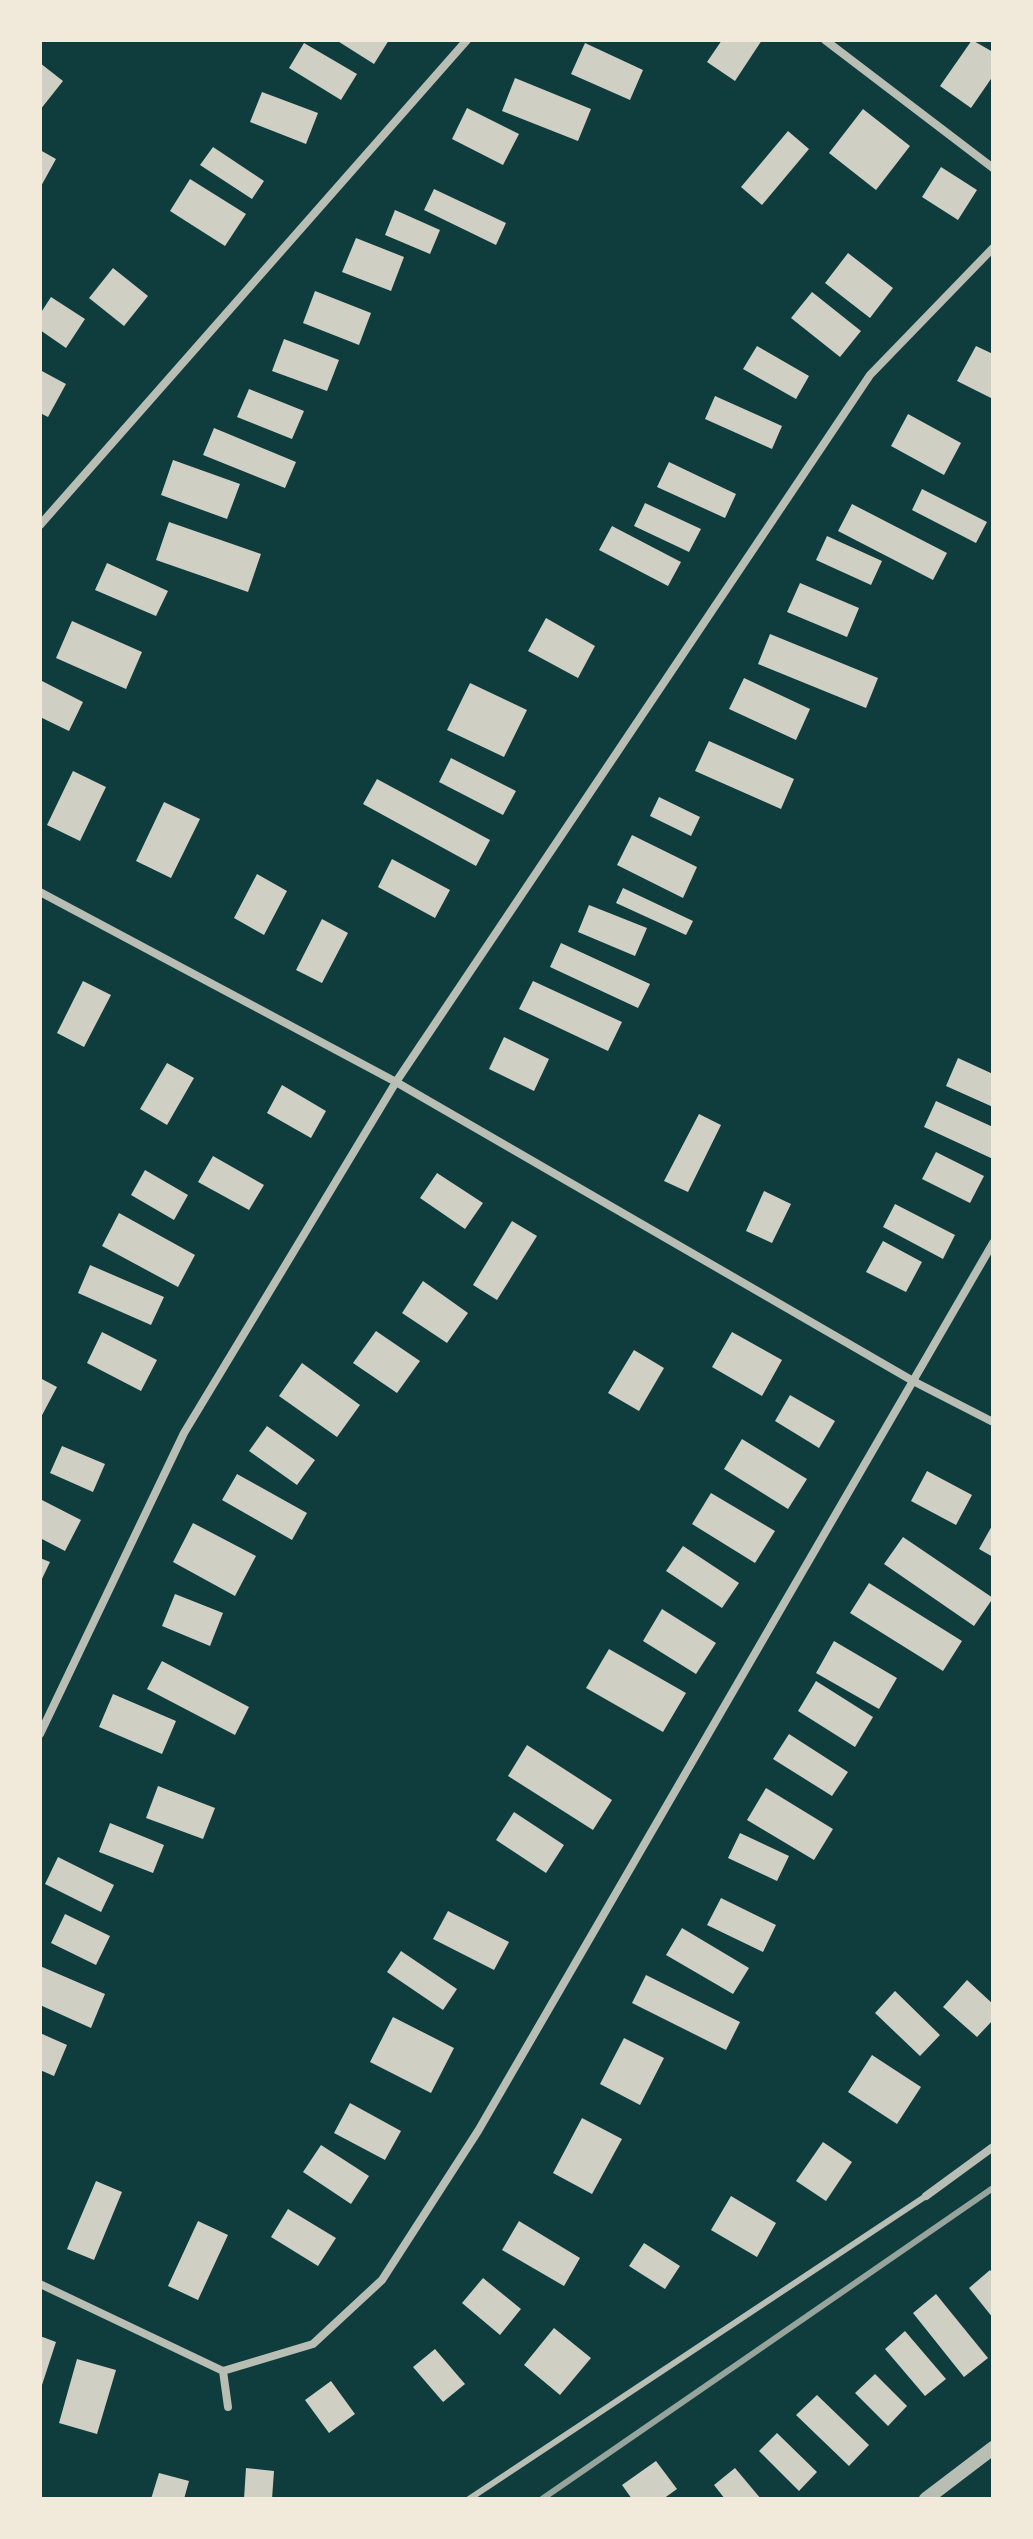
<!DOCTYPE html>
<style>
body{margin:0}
#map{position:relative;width:1033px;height:2539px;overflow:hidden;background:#0f3d3e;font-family:Commissioner,sans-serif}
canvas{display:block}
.frame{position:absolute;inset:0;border:42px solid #f1e9da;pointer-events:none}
</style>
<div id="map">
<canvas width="1033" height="2539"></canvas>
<div class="frame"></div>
</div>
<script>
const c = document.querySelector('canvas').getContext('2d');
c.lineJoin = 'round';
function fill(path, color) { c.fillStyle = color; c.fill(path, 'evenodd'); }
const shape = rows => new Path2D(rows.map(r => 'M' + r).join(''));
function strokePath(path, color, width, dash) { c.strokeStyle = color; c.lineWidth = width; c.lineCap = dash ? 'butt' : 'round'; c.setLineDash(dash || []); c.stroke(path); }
const building = shape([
 [336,40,389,40,374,64],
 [722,40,762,40,735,81,707,62],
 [972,40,993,52,993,76,971,108,940,86],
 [304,43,357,74,341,100,289,68],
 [585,43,643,70,630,100,571,74],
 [40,63,63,81,40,110],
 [515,78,591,109,578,141,502,111],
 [262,92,318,113,306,144,250,122],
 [467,108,519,134,503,165,452,139],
 [863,109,910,146,876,190,829,153],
 [788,131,809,149,762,205,741,187],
 [213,147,264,181,252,199,200,165],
 [40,150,56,159,40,188],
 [941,167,977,190,958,220,922,197],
 [190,179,246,214,225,246,170,211],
 [434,189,506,223,496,245,424,210],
 [395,210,440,230,430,254,385,235],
 [356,238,404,257,391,291,342,272],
 [848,253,893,288,870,318,825,283],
 [113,268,148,296,124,326,89,298],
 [315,291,371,313,359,345,303,323],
 [812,292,861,331,840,357,791,318],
 [51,297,85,319,66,348,40,330,40,314],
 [284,339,339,360,327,391,272,371],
 [757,346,809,376,796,399,743,369],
 [976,346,993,354,993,399,957,381],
 [40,370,66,384,48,417,40,413],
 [249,389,304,411,292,439,237,417],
 [715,396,782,426,772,449,705,419],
 [908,414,961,443,944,475,891,446],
 [214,428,296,462,285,488,203,455],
 [173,460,240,484,227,519,161,495],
 [669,462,736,494,725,518,657,487],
 [922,489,987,522,976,543,912,510],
 [645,503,701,529,689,552,634,526],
 [852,504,947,553,933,580,838,531],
 [169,522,261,554,248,592,156,560],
 [612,526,681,562,668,586,599,550],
 [827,536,882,561,871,585,816,560],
 [107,563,168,591,156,616,95,590],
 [800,583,859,608,847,637,787,612],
 [546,618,595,646,578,678,528,651],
 [72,621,142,652,126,689,56,658],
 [770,634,878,678,866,708,758,664],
 [744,678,810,709,796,740,729,709],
 [40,680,83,702,69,731,40,717],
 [470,683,527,710,504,757,447,730],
 [709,741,794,779,781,809,695,771],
 [451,758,516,791,503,815,439,782],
 [73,771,106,787,80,841,47,825],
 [377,779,490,840,476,866,363,804],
 [659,797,700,817,691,836,650,816],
 [164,802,200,819,171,878,136,861],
 [632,835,697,867,683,898,617,865],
 [392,859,450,890,435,918,378,887],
 [257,874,287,891,264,935,234,918],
 [623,888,693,921,686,935,616,903],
 [589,905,647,928,635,956,578,932],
 [322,919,348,933,322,983,296,970],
 [561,943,650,984,638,1008,550,967],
 [83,981,111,995,84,1047,57,1033],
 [533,981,622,1022,608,1051,519,1009],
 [504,1037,549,1059,534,1091,489,1069],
 [958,1058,993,1074,993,1107,946,1086],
 [167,1063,194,1078,167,1125,140,1109],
 [282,1085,326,1111,311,1138,267,1113],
 [936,1101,993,1127,993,1159,924,1127],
 [699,1114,721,1125,688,1192,664,1181],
 [936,1152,984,1176,970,1203,922,1179],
 [213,1156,264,1185,249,1210,198,1182],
 [145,1170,188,1195,174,1220,131,1195],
 [437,1173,483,1203,465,1229,420,1198],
 [764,1191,791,1204,772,1243,746,1231],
 [895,1204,955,1235,943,1259,883,1227],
 [119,1213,195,1255,178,1287,102,1246],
 [512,1221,537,1236,497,1300,473,1285],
 [883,1241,922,1262,906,1292,866,1272],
 [90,1265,164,1297,151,1325,78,1293],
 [423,1281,468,1313,447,1343,402,1313],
 [376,1331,420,1361,397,1393,353,1363],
 [102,1332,157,1360,141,1391,87,1363],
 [732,1332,782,1360,762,1396,712,1367],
 [634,1350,664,1368,639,1411,608,1393],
 [302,1363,360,1405,337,1437,279,1396],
 [40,1378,57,1387,40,1419],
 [790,1395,835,1421,819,1448,775,1421],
 [267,1426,315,1460,297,1485,249,1451],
 [742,1439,807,1479,788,1509,724,1469],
 [62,1446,105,1464,93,1492,50,1473],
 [927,1471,972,1495,956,1525,911,1501],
 [237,1474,307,1513,292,1540,222,1500],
 [711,1493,775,1531,755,1563,692,1524],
 [40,1499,81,1520,65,1551,40,1538],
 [193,1523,256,1556,235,1596,173,1562],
 [993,1524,993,1557,979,1549],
 [903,1537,993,1598,974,1626,884,1564],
 [683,1546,739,1583,722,1608,666,1571],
 [40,1558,50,1562,40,1583],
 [869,1583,962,1641,943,1671,850,1613],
 [175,1594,223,1613,210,1646,162,1626],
 [662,1609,716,1643,696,1674,643,1641],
 [834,1641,897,1678,879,1709,816,1673],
 [609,1649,686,1693,663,1732,586,1688],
 [162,1661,249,1707,235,1735,147,1689],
 [816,1681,873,1717,855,1747,798,1711],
 [113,1694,176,1721,162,1754,99,1727],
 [789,1734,848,1772,832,1796,773,1759],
 [527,1745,612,1800,593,1830,508,1776],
 [158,1786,215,1808,203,1839,146,1818],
 [766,1788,833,1829,814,1860,747,1820],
 [514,1812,564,1845,546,1873,496,1840],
 [110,1823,164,1845,153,1873,99,1852],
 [740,1833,789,1856,777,1881,728,1858],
 [58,1857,114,1885,101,1912,45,1884],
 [721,1898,776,1925,763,1952,707,1925],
 [448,1911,509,1942,494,1970,433,1939],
 [65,1914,110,1936,96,1965,51,1943],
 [682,1928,749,1968,733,1994,666,1955],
 [401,1951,457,1989,443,2010,387,1972],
 [40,1966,105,1994,91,2028,40,2005],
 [646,1975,740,2022,726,2050,632,2003],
 [967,1980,993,2004,993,2020,977,2037,943,2007],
 [895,1991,940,2035,920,2056,875,2013],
 [393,2017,454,2048,431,2093,370,2062],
 [40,2033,67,2045,54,2076,40,2070],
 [624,2038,664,2058,640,2105,600,2084],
 [872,2055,921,2087,897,2124,848,2092],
 [350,2103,401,2131,385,2160,334,2133],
 [582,2118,622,2139,592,2194,553,2173],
 [823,2142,852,2162,826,2201,796,2181],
 [321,2145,369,2176,351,2204,303,2172],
 [96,2181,122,2192,94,2260,67,2249],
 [731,2196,776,2223,757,2257,711,2230],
 [288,2209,336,2238,318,2266,271,2237],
 [198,2221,228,2235,198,2300,168,2286],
 [519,2221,580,2258,564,2286,502,2250],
 [644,2243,680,2266,665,2289,629,2266],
 [990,2270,993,2274,993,2318,969,2288],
 [483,2278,521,2309,500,2335,462,2303],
 [936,2294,988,2358,964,2377,913,2313],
 [554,2328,591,2358,560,2395,524,2365],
 [905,2331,946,2379,925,2396,885,2349],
 [40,2336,56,2342,41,2388,40,2388],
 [435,2349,465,2384,443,2402,413,2367],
 [77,2359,116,2370,97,2434,59,2423],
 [875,2374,907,2406,888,2426,855,2393],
 [331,2381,355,2414,329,2433,305,2400],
 [817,2395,869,2445,849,2466,796,2415],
 [777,2433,817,2472,799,2491,759,2451],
 [656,2461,677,2489,663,2499,632,2499,622,2485],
 [246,2468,274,2471,272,2499,244,2499],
 [735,2468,761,2499,725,2499,714,2485],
 [159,2473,189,2481,184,2499,151,2499]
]);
const service = shape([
 [469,2499,926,2196]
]);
const minor = shape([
 [825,40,993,168],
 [40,525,467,40],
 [40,892,396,1082,913,1381,993,1422],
 [40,1734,184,1433,396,1082,870,375,993,248],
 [926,2196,993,2147],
 [40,2284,223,2371,313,2344,382,2280,478,2131,993,1243],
 [223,2371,228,2407]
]);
const tertiary = shape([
 [926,2499,993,2448]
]);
const rail = shape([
 [542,2499,993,2188]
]);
fill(building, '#cfcfc3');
strokePath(service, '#b8beb3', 6);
strokePath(minor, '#b8beb3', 8);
strokePath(tertiary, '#b8beb3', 14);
strokePath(rail, '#97a49c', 6);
</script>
